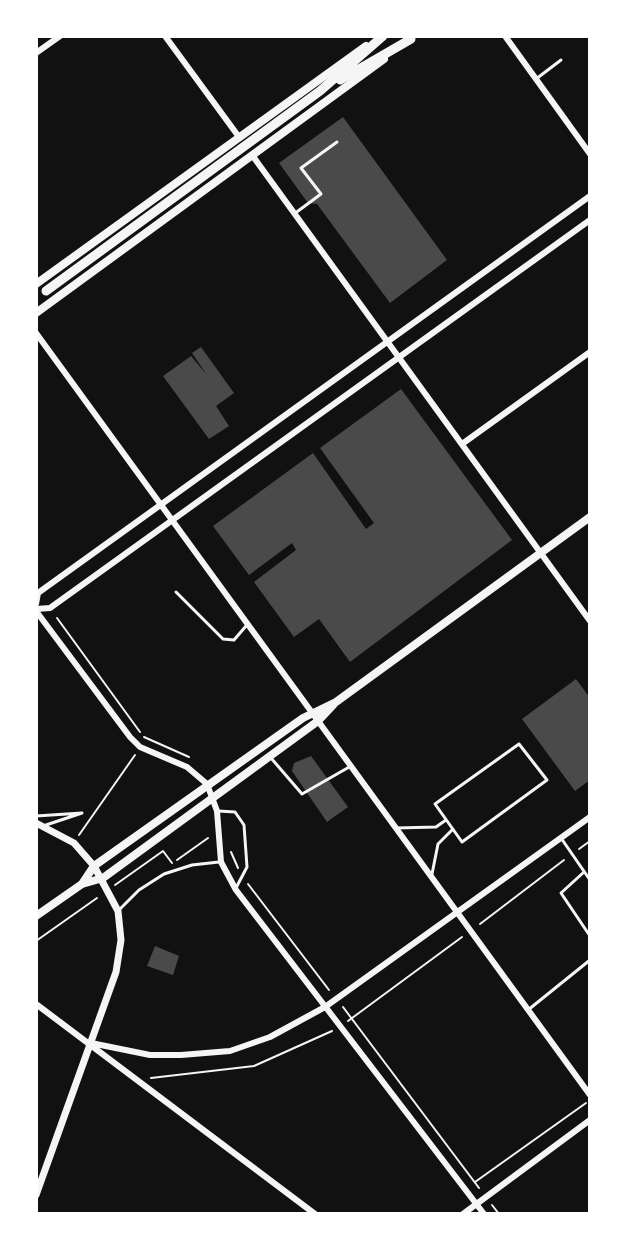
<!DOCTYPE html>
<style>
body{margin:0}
#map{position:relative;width:626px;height:1250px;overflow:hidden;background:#111;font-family:Georgia,serif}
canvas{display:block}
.frame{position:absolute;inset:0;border:38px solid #fff;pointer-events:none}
</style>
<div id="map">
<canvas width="626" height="1250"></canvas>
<div class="frame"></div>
</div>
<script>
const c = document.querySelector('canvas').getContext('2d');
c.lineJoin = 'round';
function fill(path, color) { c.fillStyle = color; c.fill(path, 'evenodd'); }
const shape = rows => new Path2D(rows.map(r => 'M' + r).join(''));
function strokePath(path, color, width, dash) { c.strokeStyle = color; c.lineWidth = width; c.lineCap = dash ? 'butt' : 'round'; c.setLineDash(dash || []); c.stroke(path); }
const building = shape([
 [343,117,447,260,390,303,317,204,308,203,279,163],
 [201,347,234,393,216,406,229,426,209,439,163,376,191,356,207,375,192,353],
 [401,389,512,540,350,662,319,619,294,637,254,582,296,550,292,543,249,575,213,526,313,453,366,529,374,523,320,448],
 [576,679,590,698,590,780,575,791,522,719],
 [311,756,348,807,327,822,292,771,294,763],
 [155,946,179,956,173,975,147,966]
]);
const path = shape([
 [57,618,140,732],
 [144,737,189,757],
 [79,835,135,755],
 [579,849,590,841],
 [231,852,238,868],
 [177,860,208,838],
 [248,884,329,990],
 [115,885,163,851,172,863],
 [480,924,564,860],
 [36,941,97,898],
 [343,1007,479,1188],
 [348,1021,462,937],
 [151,1078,254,1066,332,1031],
 [475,1182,586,1103],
 [492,1205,499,1214]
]);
const service = shape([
 [536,79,561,60],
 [294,214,321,194,301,168,337,142],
 [176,592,223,639,234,640,246,626],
 [519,744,547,780,462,842,435,804,519,744],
 [271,758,302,794,351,766],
 [218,811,235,812,244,825,247,867,237,886],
 [36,816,82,813,46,825],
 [396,828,436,827,446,820],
 [561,838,590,880],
 [584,872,561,893,590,936],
 [432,874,438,844,453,829],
 [118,911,139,890,164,874,192,865,219,862],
 [528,1010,590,960]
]);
const minor = shape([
 [165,36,239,137],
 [505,36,590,154],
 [36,53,60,36],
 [252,155,590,621],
 [36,333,590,1095],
 [462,444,590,352],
 [36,604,38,593,590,196],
 [36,609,50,608,590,220],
 [36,611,130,737,140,747,187,767,207,784,217,811,221,862,236,890,484,1214],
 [36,1004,315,1214],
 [91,1043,150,1055,181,1055,230,1051,270,1037,325,1007,590,817],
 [463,1214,590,1120]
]);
const tertiary = shape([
 [36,823,74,843,94,866,118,911,121,940,116,972,36,1195]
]);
const secondary = shape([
 [36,284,366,46],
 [36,313,384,59],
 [82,884,94,866,303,718,336,702,590,517],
 [36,916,82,884,103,878,318,721,334,704]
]);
const primary = shape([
 [340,80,411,39],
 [46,291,320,91,383,36]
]);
fill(building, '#4a4a4a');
strokePath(path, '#f5f5f5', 2);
strokePath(service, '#f5f5f5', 3);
strokePath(minor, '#f5f5f5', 6);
strokePath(tertiary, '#f5f5f5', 7);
strokePath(secondary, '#f5f5f5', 8);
strokePath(primary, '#f5f5f5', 9);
</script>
